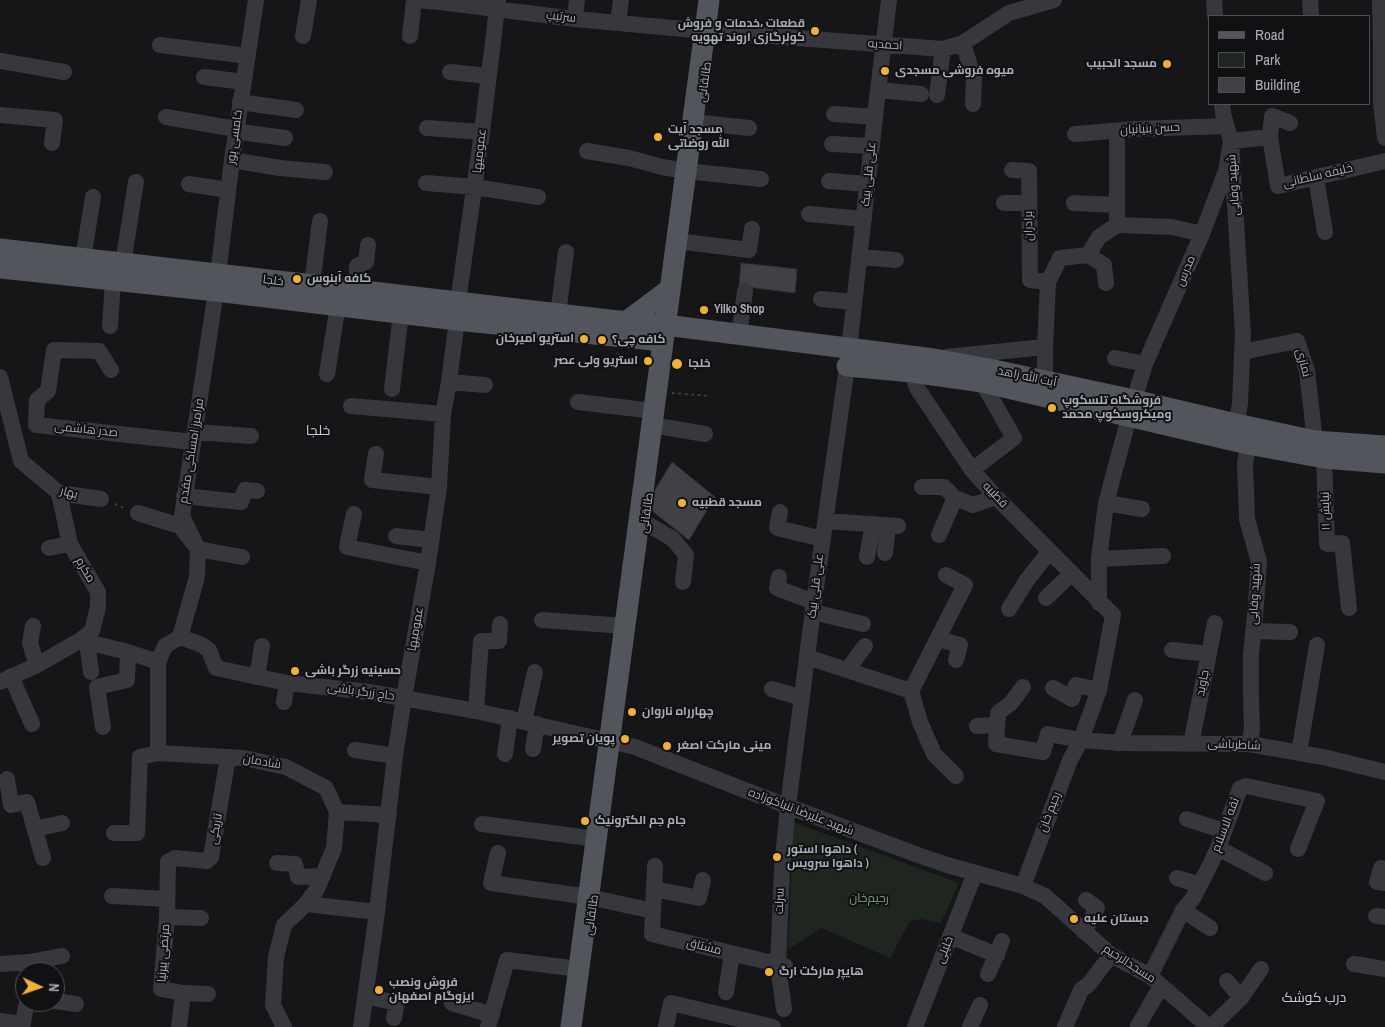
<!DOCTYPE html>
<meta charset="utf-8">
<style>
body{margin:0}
#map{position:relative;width:1385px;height:1027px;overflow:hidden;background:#161618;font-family:"Archivo Narrow",sans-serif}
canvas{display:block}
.legend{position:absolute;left:1208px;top:15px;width:162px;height:90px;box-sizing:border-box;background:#111113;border:1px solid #4d4f55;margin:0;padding:6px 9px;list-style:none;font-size:15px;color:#a8adb8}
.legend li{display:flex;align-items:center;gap:10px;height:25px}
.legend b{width:25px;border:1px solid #4d4f55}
.north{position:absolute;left:15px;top:962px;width:50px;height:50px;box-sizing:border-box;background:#111113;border:1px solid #4d4f55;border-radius:50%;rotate:93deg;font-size:14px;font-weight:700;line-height:20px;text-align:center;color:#a8adb8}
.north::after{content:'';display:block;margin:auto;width:18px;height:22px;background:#f2b134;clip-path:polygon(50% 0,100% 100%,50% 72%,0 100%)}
</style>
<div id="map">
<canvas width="1385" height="1027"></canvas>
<ul class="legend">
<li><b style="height:6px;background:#53555c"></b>Road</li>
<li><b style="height:14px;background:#1e261f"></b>Park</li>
<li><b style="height:14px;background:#404145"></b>Building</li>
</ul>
<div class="north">N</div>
</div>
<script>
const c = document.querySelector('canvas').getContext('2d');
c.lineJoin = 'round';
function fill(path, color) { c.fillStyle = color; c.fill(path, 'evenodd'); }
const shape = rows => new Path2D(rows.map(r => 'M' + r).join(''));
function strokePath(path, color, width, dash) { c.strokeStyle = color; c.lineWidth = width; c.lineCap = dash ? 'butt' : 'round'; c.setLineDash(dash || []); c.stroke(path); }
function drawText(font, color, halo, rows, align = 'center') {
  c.font = font + ' "Archivo Narrow",Cairo,sans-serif'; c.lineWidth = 4; c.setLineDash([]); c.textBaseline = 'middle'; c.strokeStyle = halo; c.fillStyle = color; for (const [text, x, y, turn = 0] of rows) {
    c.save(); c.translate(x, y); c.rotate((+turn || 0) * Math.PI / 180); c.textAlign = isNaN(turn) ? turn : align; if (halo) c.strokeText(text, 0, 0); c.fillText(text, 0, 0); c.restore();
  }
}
const green = shape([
 [793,822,959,883,941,923,921,919,910,921,890,958,821,928,788,950]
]);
const building = shape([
 [741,263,797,269,795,293,739,286,741,263],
 [672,462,715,497,689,540,651,510,655,490,672,462]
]);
const path = shape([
 [672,393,710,396],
 [115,504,124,508]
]);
const minor = shape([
 [416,0,440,2,575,19,705,31,943,49,963,43,1009,13,1054,0],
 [1214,0,1215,16],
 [1310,0,1311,16],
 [1380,0,1381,47,1381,102,1385,138],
 [575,19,577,0],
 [618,23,621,0],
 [303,36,309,0],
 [410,36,414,0],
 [963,43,974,79,973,104],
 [160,45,248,56],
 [0,61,64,72],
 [450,72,488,76],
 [204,77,244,82],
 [878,90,921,94],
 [937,95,943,49],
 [240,102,296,110],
 [1222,104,1223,114,1231,141,1243,334,1240,404,1236,424],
 [834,114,875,117],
 [0,115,55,120,52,143],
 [166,117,236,129,240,132,285,138],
 [693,122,749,128],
 [427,128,482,132],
 [1117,131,1117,225],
 [1075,134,1135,129,1226,126],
 [1270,137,1272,116,1290,123],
 [832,144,872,146],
 [587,151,629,158,662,167,686,171,761,179],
 [232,160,280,168,325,172],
 [1012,170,1029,171,1030,280,1048,282],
 [1316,178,1325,232],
 [829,181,868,184],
 [426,183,475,187,538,197],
 [189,184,228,190],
 [1004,203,1029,203],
 [1074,203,1117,205],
 [809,214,864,219],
 [677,241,749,250,752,229],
 [1088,255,1104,265,1106,283],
 [860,257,896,260],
 [83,259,93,197],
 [123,263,136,182],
 [218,274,232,160,256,0],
 [312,285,320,221],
 [356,290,357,266,366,262,368,245],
 [821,299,854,302],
 [458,302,482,132,498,0],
 [558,314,566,252],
 [110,326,113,280],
 [739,335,745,291],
 [1045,347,1048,282,1060,258,1088,255,1099,237,1117,225,1172,227,1202,234],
 [849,349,878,90,889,0],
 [1242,352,1297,341,1307,371,1315,441],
 [946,357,1045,347,1045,381],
 [1115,358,1145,364],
 [111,370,99,351,54,350,48,391,37,400,36,425,193,442],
 [912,372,917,388,972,470,996,497,1113,615,1099,690,1081,740,1070,760,1023,886],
 [327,374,338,305],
 [0,377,21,461,59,493,101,499],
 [449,382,485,385],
 [392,389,401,313],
 [578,402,654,411],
 [351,406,443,414],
 [652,425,705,434],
 [195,432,251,436],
 [1248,444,1245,464,1247,519,1259,562,1256,605,1251,655,1251,696,1252,730,1249,744],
 [376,454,372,480,439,487],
 [1324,458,1327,544,1342,543,1349,608],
 [972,470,1014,438,982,382],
 [922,487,944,487,955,498,973,505,996,497],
 [59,493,70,544,98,592,98,607,92,631,79,641],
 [184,496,241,502,245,490,257,491],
 [1106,503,1142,509],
 [780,512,777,528,823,539],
 [138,513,180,526,198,549,242,557],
 [354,514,347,547,428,563],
 [640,520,673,539,686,555,683,582],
 [825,521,898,526],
 [939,535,955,498],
 [396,536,431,540],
 [49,548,70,544],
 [885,553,888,526],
 [867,557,873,524],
 [1099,559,1163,556],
 [946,575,965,585,911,691,920,722,934,754,956,776],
 [779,577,777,588,814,602],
 [1046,598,1071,574],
 [1099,603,1099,559,1106,503,1129,417,1145,364,1202,234,1226,171,1231,141,1270,137,1278,186,1385,161],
 [1009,609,1027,580,1049,552],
 [813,612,863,624],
 [542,620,625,626],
 [33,626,30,643,37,665],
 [1253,631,1290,632],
 [180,637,197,577,198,549,182,516,216,291],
 [938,639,960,645,956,660],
 [87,642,91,672],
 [1172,650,1209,654],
 [807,657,911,691],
 [847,670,865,646],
 [11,676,32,724],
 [257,677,262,646],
 [0,682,37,665,79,641,87,642,128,652,158,662],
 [1023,687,1011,703,998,713,996,744,1043,752,1048,734,1081,740,1120,743,1249,744,1323,757,1385,772],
 [1053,688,1072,699,1076,685,1099,690],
 [772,689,802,698],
 [284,702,287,683],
 [476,711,481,641,499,641,500,624],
 [524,721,535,672],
 [977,726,997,725],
 [103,727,97,687,127,680,128,652],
 [1120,743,1135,700],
 [1191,744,1215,623],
 [533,749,537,724],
 [355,750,395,756],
 [158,753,158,662,165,646,180,637,202,645,209,650,216,668,287,683,369,692,476,711,635,747,747,791,918,855,947,865,1023,886,1045,896,1111,955,1150,976,1209,1027],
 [1299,753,1317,645],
 [505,754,510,718],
 [7,779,11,805,27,802,43,858],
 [337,812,389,815],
 [1187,819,1224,831],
 [482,824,597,839],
 [35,829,62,823],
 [114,833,137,833,140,757,158,753,244,758,286,767,326,788,337,812,334,848,317,889,306,904,284,925,276,957,273,1005,284,1027],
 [1218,848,1265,873],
 [498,853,491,883,589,897,653,911],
 [277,863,295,864,298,877,323,876],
 [655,866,652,934,785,966],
 [1381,868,1377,882,1385,883],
 [1177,878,1200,885],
 [654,889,699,898,703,880],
 [112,896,166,899],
 [306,904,377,912],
 [1183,910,1210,928],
 [1376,916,1385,917],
 [167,917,201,918],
 [1084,932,1097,908,1086,900],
 [950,936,997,955],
 [29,962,62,956],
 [0,964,29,962,29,972],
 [1354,964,1385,969],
 [988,974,1002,941],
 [1150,976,1183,910,1193,898,1209,867,1218,848,1240,788,1246,786,1317,801,1298,849],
 [1227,981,1241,998],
 [726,992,732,954],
 [183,993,208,994],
 [365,996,397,1003,394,1018],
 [55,1001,76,1004],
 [452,1003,492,1015],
 [784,1009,778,966,782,869,788,806,814,602,847,366],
 [0,1021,23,1024],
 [1138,1026,1161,986],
 [22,1027,27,1002],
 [179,1027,183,993,161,989,167,917,168,862,175,858,207,861,211,857,228,757],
 [361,1027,377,912,395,756,404,698,428,563,439,487,443,414,449,382,457,320],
 [488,1027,507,960,579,969],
 [666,1027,671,1003,773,1027],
 [915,1027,975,873],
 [970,1027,980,1005],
 [1065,1027,1081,990,1089,984,1111,955],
 [1211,1027,1241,998,1261,969]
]);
const major = shape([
 [0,249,356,290,609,320,665,325,934,359,989,369,1134,400,1236,424,1315,441,1385,446],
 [0,268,216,291,457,320,663,341],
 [626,322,670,289],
 [847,366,912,372,982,382,1248,444,1324,458,1385,463],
 [571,1027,709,0]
]);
const markers = [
 [815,31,5,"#f2b134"],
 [1167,64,5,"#f2b134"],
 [885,71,5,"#f2b134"],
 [658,137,5,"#f2b134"],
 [297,279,5,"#f2b134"],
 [704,310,5,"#f2b134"],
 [584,339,5,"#f2b134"],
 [602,340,5,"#f2b134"],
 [648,361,5,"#f2b134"],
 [677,364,6,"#f2b134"],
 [1052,408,5,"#f2b134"],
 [682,503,5,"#f2b134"],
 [295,671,5,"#f2b134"],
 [632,712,5,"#f2b134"],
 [625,739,5,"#f2b134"],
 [667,746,5,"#f2b134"],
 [585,821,5,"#f2b134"],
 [777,857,5,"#f2b134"],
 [1074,919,5,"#f2b134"],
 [769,972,5,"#f2b134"],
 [379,990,5,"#f2b134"]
];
const streetNames = [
 ["سرتیپ",561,17,7],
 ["احمدیه",885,45,4],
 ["طالقانی",705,82,-82],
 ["حسن بنیانیان",1150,129,-3],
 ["خامسی پور",235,137,-82],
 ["عمومیها",480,151,-83],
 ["علی قلی بیک",869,174,-84],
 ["خلیفه سلطانی",1318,176,-13],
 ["شهید وفایی",1234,185,-94],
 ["برادران",1029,226,-91],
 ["مدرس",1186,271,-67],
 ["خلجا",273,281,7],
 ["نمازی",1303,363,75],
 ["آیت الله زاهد",1027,377,12],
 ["صدر هاشمی",86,430,6],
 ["فرامرز امساکی مقدم",192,451,-81],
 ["بهار",69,493,14],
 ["قطیبه",995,495,47],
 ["نیایش ۱۱",1326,511,-92],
 ["طالقانی",647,513,-82],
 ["مکرم",85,570,60],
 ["علی قلی بیک",816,586,-83],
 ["شهید وفایی",1255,594,-87],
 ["عمومیها",416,629,-80],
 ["جاوید",1203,683,-79],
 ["حاج زرگر باشی",361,692,8],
 ["شاطرباشی",1234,745,3],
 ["شادمان",262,762,10],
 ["شهید علیرضا تنباکوزاده",801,812,21],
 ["رحیم خان",1050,812,-69],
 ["ثقه الاسلام",1226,825,-69],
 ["تاریکی",216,829,-80],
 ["سرلت",780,901,-88],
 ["طالقانی",592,915,-82],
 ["مشتاق",704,947,14],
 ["خلیلی",945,950,-69],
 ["مرتضی پیرنیا",164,953,-86],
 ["مسجدالرحیم",1129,964,33]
];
const poiNames = [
 ["قطعات ،خدمات و فروش",805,24,"right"],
 ["کولرگازی اروند تهویه",805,38,"right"],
 ["مسجد الحبیب",1157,64,"right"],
 ["میوه فروشی مسجدی",895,71],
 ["مسجد آیت",668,130],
 ["الله روضاتی",668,144],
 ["کافه آبنوس",307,279],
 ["Yilko Shop",714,310],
 ["استریو امیرخان",574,339,"right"],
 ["کافه چی؟",612,340],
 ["استریو ولی عصر",638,361,"right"],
 ["خلجا",688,364],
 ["فروشگاه تلسکوپ",1062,401],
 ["ومیکروسکوپ محمد",1062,415],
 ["مسجد قطبیه",692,503],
 ["حسینیه زرگر باشی",305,671],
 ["چهارراه ناروان",642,712],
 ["پویان تصویر",615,739,"right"],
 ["مینی مارکت اصغر",677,746],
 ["جام جم الکترونیک",595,821],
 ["داهوا استور (",787,850],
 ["داهوا سرویس )",787,864],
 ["دبستان علیه",1084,919],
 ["هایپر مارکت ارگ",779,972],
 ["فروش ونصب",389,983],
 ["ایزوگام اصفهان",389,997]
];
const parkNames = [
 ["رحیم‌خان",869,899]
];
const neighbourhoodNames = [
 ["خلجا",318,431],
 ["درب کوشک",1314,998]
];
fill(green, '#1e261f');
fill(building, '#404145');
strokePath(building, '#303034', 1);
strokePath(path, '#3d3f44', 2, [2.5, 4]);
strokePath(minor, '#37383d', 16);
strokePath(major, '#53555c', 21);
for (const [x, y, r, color] of markers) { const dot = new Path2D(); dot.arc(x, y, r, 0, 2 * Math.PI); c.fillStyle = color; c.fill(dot); strokePath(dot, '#111113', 2); }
drawText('12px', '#a8adb8', '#111113', streetNames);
drawText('bold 12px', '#a8adb8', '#111113', poiNames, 'left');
drawText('12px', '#7fa381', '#111113', parkNames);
drawText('14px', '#c9ccd4', '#111113', neighbourhoodNames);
</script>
